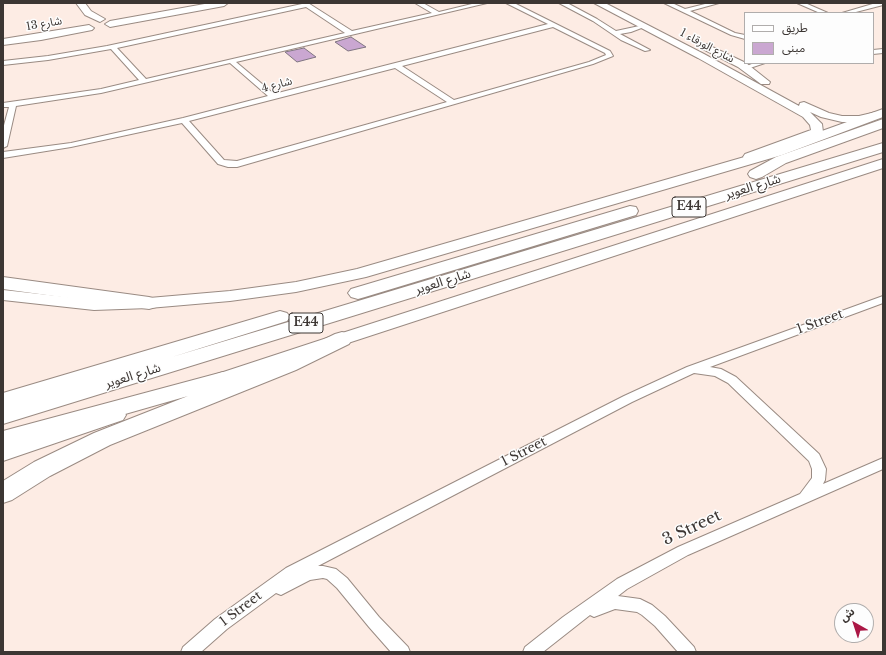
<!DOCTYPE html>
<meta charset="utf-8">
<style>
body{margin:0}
#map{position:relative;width:886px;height:655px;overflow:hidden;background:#fdece4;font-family:"Libre Baskerville","Noto Sans Arabic",serif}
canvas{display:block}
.frame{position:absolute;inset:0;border:4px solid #3c3633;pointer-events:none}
.legend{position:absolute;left:744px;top:12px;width:130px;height:52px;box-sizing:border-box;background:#fdfdfd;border:1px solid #b0adac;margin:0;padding:5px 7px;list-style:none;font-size:12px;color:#3c3633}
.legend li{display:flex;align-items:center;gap:8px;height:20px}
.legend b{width:20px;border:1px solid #b0adac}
.north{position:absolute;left:834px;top:603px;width:40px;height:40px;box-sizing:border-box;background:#fdfdfd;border:1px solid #b0adac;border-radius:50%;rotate:321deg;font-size:11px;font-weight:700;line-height:16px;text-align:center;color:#3c3633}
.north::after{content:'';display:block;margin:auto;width:14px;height:18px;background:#ab1745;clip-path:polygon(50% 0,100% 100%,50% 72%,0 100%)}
</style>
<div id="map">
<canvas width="886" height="655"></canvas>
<div class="frame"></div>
<ul class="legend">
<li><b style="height:5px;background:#fff"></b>طريق</li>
<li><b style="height:11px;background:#caa7d1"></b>مبنى</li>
</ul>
<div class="north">ش</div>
</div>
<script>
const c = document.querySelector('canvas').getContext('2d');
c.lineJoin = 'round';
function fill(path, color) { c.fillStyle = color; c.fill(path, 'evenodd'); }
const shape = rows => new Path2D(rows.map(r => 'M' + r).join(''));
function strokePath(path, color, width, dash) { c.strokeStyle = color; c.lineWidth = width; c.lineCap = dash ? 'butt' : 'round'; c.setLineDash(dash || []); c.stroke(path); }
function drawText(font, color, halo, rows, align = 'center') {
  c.font = font + ' "Libre Baskerville","Noto Sans Arabic",serif'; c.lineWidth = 3; c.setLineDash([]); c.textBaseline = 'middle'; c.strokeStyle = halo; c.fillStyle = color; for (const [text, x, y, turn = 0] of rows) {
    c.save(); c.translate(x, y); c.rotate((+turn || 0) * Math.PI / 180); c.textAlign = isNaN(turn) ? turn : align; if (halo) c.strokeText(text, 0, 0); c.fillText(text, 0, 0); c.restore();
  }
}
const building = shape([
 [351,37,366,47,348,51,335,42,351,37],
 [304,48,316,57,297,62,285,52,304,48]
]);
const street = shape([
 [301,3,308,3,352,31,432,13,415,3,423,3,439,12,476,3,487,3,236,62,274,94,548,24,506,3,514,3,610,51,613,56,593,64,237,167,228,167,218,164,182,123,71,147,3,158,3,152,71,143,183,118,268,96,230,63,101,93,16,106,7,146,3,148,3,129,9,107,3,107,3,103,101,89,139,80,111,49,48,60,3,65,3,61,48,56,107,46,302,4,301,3],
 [306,7,345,33,146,79,117,48,306,7],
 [553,27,605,53,606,55,589,62,454,100,402,66,553,27],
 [395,68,447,102,237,161,224,160,189,121,395,68],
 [559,3,567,3,597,19,616,31,644,25,644,27,631,32,620,34,650,50,645,51,621,40,593,21,559,3],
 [664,3,672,3,685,9,709,3,719,3,690,11,735,33,745,35,745,39,731,35,664,3],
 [797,3,805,3,828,13,820,13,797,3],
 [876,3,883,3,883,5,852,13,842,13,876,3],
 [883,49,883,53,873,54,873,50,883,49],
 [754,63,765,63,750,68,747,66,754,63],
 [883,296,883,303,710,367,721,369,736,377,819,454,826,469,825,480,823,484,883,458,883,469,688,555,627,589,618,596,640,599,652,605,665,616,694,647,696,652,678,652,655,626,642,615,637,612,615,609,594,617,590,615,543,652,523,652,525,647,563,617,617,579,678,547,800,494,812,478,812,469,809,461,728,383,715,376,694,373,632,402,318,566,323,566,336,569,347,578,379,617,408,647,410,652,391,652,369,627,337,588,327,579,323,578,310,580,281,595,276,593,227,629,201,652,181,652,183,647,215,619,286,568,565,426,624,396,687,367,883,296]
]);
const secondary = shape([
 [76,3,85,3,91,11,105,19,100,22,85,15,76,3],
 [210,3,228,3,224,6,110,27,105,24,110,21,210,3],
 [594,3,605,3,704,54,799,106,800,103,804,102,829,113,842,116,859,116,876,112,882,115,880,117,859,122,842,122,821,117,810,112,822,124,823,132,821,134,753,160,745,160,743,157,745,154,811,130,810,125,803,117,698,58,594,3],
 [89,25,94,28,92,30,41,40,3,45,3,39,89,25],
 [706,44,746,63,770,82,769,84,761,84,738,67,703,49,701,47,706,44]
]);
const primary = shape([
 [883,109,883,117,782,155,366,277,296,292,230,301,149,308,94,310,3,300,3,290,94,300,149,298,230,291,296,282,357,269,772,149,883,109],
 [883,159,883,168,348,343,216,389,209,391,202,389,199,384,202,379,336,335,883,159],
 [116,408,123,410,126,415,123,420,3,461,3,445,116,408]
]);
const highway = shape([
 [883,119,883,128,786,163,762,177,756,179,750,177,748,174,750,171,776,157,883,119],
 [883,143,883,152,3,424,3,393,273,313,280,311,287,313,290,317,287,321,172,357,883,143],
 [630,206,636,207,638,211,636,215,365,297,358,299,351,297,348,293,351,289,630,206],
 [3,277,149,297,156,299,159,303,156,307,149,309,3,289,3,277],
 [342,332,349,334,352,339,349,344,296,370,110,445,50,476,12,500,3,503,3,481,34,462,94,433,188,396,3,449,3,431,223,372,231,374,234,379,282,360,335,334,342,332]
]);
const farStreetnames = [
 ["شارع 13",44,24,-10],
 ["شارع الورقاء 1",707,46,28],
 ["شارع 4",277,85,-15]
];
const shields = [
 [689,207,34],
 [306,323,34]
];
const shieldNames = [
 ["E44",689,207],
 ["E44",306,323]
];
const streetNames = [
 ["شارع العوير",753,187,-17],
 ["شارع العوير",443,282,-17],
 ["1 Street",820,322,-20],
 ["شارع العوير",133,376,-17],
 ["1 Street",524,452,-27],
 ["1 Street",241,609,-37]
];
const nearStreetnames = [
 ["3 Street",692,528,-25]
];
fill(building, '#caa7d1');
strokePath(building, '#7f7581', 1);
strokePath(street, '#9a8b83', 2);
strokePath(secondary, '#9a8b83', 2);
strokePath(primary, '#9a8b83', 2);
strokePath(highway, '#9a8b83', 2);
fill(street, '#fff');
fill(secondary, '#fff');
fill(primary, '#fff');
fill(highway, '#fff');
drawText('11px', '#3c3633', '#fdfdfd', farStreetnames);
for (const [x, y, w] of shields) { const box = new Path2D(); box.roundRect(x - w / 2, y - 10, w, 20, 3); c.fillStyle = '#fdfdfd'; c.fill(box); strokePath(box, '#3c3633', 1); }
drawText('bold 12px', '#3c3633', null, shieldNames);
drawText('13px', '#3c3633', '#fdfdfd', streetNames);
drawText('16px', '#3c3633', '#fdfdfd', nearStreetnames);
</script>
